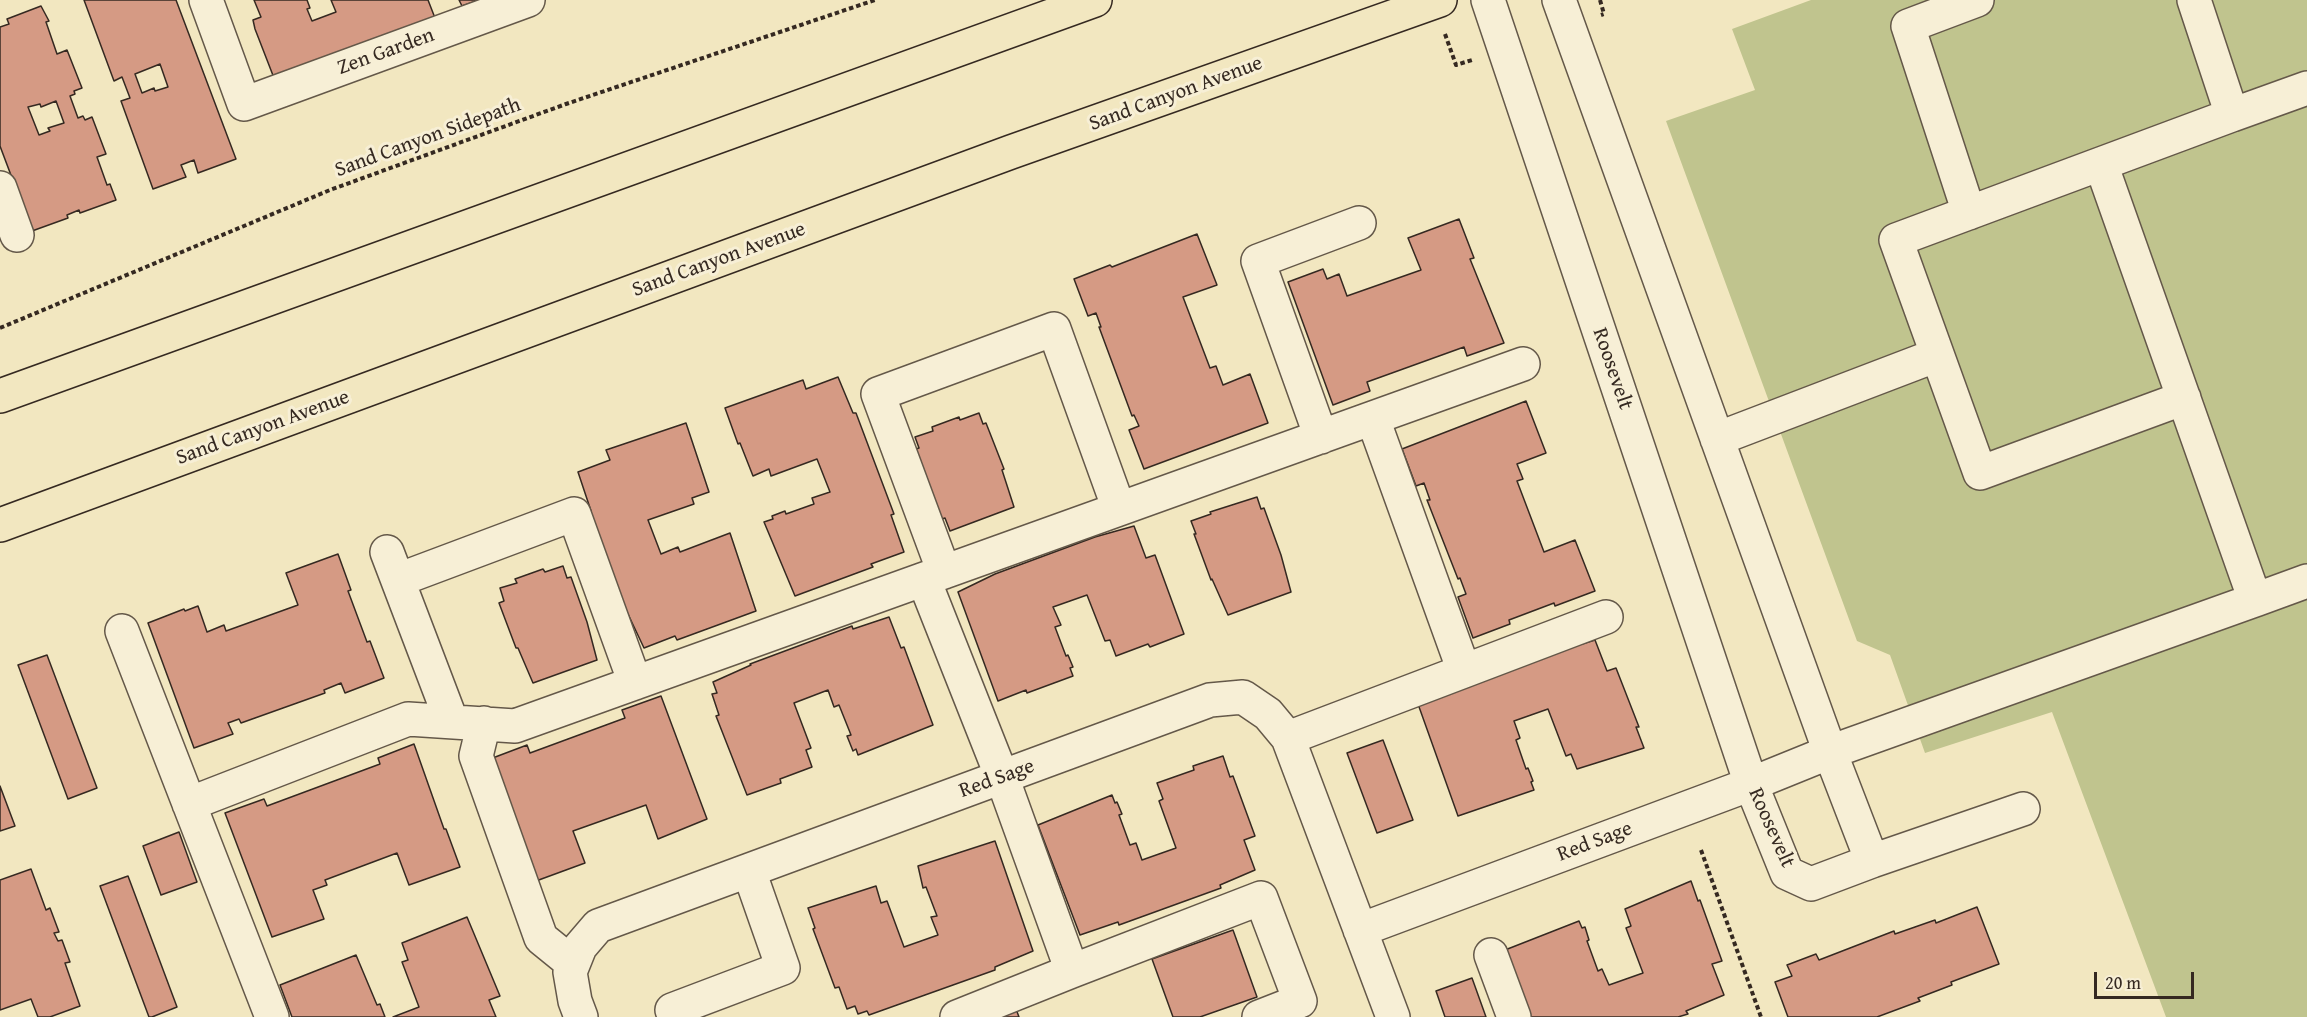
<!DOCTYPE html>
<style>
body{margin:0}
#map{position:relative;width:2307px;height:1017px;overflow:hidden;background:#f2e7c0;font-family:"Gentium Book Plus",serif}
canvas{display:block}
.scale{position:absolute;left:2094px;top:972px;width:100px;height:27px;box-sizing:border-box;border:3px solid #352921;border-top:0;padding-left:8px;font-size:18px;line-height:21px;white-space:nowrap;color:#352921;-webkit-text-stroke:4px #f7efd6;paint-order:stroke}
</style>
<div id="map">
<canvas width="2307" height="1017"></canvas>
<div class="scale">20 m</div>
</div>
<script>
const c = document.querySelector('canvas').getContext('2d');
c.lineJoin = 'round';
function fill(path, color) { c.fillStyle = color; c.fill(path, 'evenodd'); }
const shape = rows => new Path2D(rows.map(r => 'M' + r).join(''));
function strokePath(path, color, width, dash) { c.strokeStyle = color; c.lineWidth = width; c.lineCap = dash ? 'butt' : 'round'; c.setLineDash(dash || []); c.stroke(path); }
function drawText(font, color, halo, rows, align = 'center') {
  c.font = font + ' "Gentium Book Plus",serif'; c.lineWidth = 6; c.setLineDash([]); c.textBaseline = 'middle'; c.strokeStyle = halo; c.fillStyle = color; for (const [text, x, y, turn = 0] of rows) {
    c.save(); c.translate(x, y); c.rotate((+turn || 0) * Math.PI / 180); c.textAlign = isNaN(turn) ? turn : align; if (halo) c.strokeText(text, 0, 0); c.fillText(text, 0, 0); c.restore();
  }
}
const green = shape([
 [1811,0,2307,0,2307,1017,2166,1017,2052,712,1925,753,1890,655,1857,641,1666,121,1755,90,1732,29]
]);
const building = shape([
 [84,0,176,0,236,159,198,173,194,160,181,165,186,177,153,189,121,101,130,98,122,77,114,81,84,0],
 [160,64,168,87,155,91,154,88,142,93,135,74,160,64],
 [254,0,307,0,310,8,307,9,312,21,336,12,331,0,428,0,435,18,274,78,255,29,253,20,261,17,254,0],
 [459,0,479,0,462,6,459,0],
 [41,6,49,21,46,22,57,54,67,50,82,88,74,91,75,94,70,96,78,118,83,116,85,120,92,117,106,154,97,157,107,185,110,184,116,200,80,213,79,210,67,215,68,218,32,231,0,146,0,27,9,24,7,19,41,6],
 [56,101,64,123,48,128,50,131,39,135,28,107,40,104,41,107,56,101],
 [1459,219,1474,258,1470,259,1504,343,1467,356,1464,347,1367,382,1370,391,1333,405,1288,282,1323,269,1327,279,1339,274,1347,296,1421,270,1408,238,1459,219],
 [1197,234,1217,285,1183,297,1210,368,1216,366,1223,385,1250,374,1268,423,1144,469,1129,430,1139,426,1134,415,1132,416,1099,327,1101,327,1096,313,1088,316,1074,279,1110,265,1112,267,1197,234],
 [838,377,853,413,856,413,894,514,891,515,904,552,871,564,873,567,795,596,764,522,773,519,772,516,785,511,786,514,814,504,812,498,830,492,817,459,771,476,769,469,753,476,740,443,738,444,725,408,803,380,806,389,838,377],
 [1526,401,1546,453,1517,464,1523,479,1517,481,1544,552,1575,540,1595,591,1555,606,1554,603,1509,620,1510,624,1473,638,1458,597,1466,594,1460,578,1458,579,1427,500,1430,500,1424,483,1416,486,1402,449,1526,401],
 [979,413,983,424,986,423,1004,469,1002,470,1014,507,950,531,945,518,942,519,916,449,919,448,915,437,933,431,932,427,959,417,960,420,979,413],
 [686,423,709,492,692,498,694,504,648,520,661,554,678,547,680,552,730,533,756,611,677,640,675,636,644,648,627,612,589,511,591,511,578,472,610,460,606,450,686,423],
 [1257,497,1261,509,1264,508,1281,555,1291,592,1228,615,1212,579,1211,580,1194,534,1196,534,1191,521,1211,514,1210,512,1257,497],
 [1134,526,1146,558,1155,555,1184,634,1150,647,1148,644,1116,656,1110,640,1105,641,1087,595,1053,607,1061,625,1055,627,1066,656,1068,655,1073,667,1070,668,1073,676,1027,693,1026,690,998,701,958,592,995,574,1095,537,1134,526],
 [338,554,351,590,348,591,367,642,370,641,384,678,345,693,341,683,324,690,325,693,241,723,239,719,228,723,233,734,194,748,148,623,184,609,185,611,198,606,207,632,224,625,226,631,298,605,286,573,338,554],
 [563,566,567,578,571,577,587,622,597,660,533,683,518,648,516,648,499,603,504,601,500,588,517,583,515,579,543,569,545,572,563,566],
 [889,617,901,648,904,647,933,725,858,755,856,749,853,751,847,736,851,735,839,705,834,707,828,690,794,703,811,748,806,750,812,767,780,779,781,783,747,795,716,716,719,715,712,694,717,693,713,682,751,665,750,664,852,626,853,629,889,617],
 [1595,640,1607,671,1616,668,1639,727,1636,727,1644,748,1577,769,1571,754,1566,756,1548,709,1514,721,1520,738,1516,740,1526,769,1528,768,1533,781,1531,782,1534,790,1458,816,1418,704,1581,643,1582,644,1595,640],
 [47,655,97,788,68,799,18,665,47,655],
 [661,696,707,819,658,839,646,805,573,831,585,863,536,881,490,759,527,745,530,753,625,718,622,710,661,696],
 [1383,740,1413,820,1377,833,1347,753,1383,740],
 [414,744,444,829,446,829,460,867,409,885,397,853,325,880,327,885,313,890,324,919,272,937,225,813,264,799,267,806,380,764,378,758,414,744],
 [1223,756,1230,777,1233,776,1255,836,1244,840,1255,870,1220,885,1221,888,1119,925,1118,922,1080,935,1038,825,1112,795,1115,803,1117,802,1122,814,1119,815,1130,845,1136,843,1142,860,1176,848,1159,801,1163,799,1157,783,1194,770,1193,766,1223,756],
 [0,786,15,826,0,831,0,786],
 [179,832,197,882,161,895,143,846,179,832],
 [995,841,1033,951,995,967,995,970,869,1015,867,1011,858,1014,855,1006,847,1009,839,987,835,988,813,929,815,928,808,908,876,886,881,903,887,901,904,947,938,935,931,917,937,916,926,887,923,888,918,866,995,841],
 [31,869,46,910,50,908,59,932,54,933,58,941,62,940,70,962,65,963,80,1006,50,1017,38,1017,31,999,0,1010,0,880,31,869],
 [128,876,177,1007,152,1017,149,1017,100,886,128,876],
 [1691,881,1698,901,1700,900,1722,961,1712,964,1724,995,1686,1011,1688,1014,1678,1017,1530,1017,1505,950,1579,921,1582,928,1585,927,1589,940,1587,941,1598,971,1602,969,1609,985,1643,973,1626,928,1631,926,1625,909,1691,881],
 [1977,907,1999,964,1951,982,1952,985,1918,998,1920,1001,1877,1017,1788,1017,1775,982,1792,976,1787,965,1816,954,1819,960,1894,931,1895,934,1935,920,1936,923,1977,907],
 [467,917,500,996,489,1000,496,1017,393,1017,419,1007,402,962,408,960,402,943,467,917],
 [1233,930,1257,997,1200,1017,1173,1017,1152,959,1233,930],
 [356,955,377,1005,380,1004,385,1017,292,1017,280,985,356,955],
 [1472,978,1486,1017,1445,1017,1436,991,1472,978],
 [1016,1009,1019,1017,993,1017,1016,1009]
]);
const path = shape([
 [1600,0,1604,14,1601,15],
 [1445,34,1456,65,1472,60],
 [0,328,330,190,566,104,875,0],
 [1701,850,1761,1017]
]);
const minor = shape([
 [206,0,244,104,528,0],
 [1488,0,1751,784,1787,873,1811,884,1872,861,1830,752,1559,0],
 [2194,0,2232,115,2307,88],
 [0,188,17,235],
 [1969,213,1908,26,1977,0],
 [2184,398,1980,473,1896,240,2232,115],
 [1373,419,1464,671],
 [1321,437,1258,261,1359,223],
 [1717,439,1937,355],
 [387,552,451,720],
 [944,572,878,394,1054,329,1119,509],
 [398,580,574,514,635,683],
 [924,580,1002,777,1072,971],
 [2255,600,2307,581],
 [122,631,272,1017],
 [484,723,476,756,541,938,573,964],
 [1288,738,1606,617],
 [189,804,408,719,515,726,1523,364],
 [1872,861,2023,809],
 [1360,930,1751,784,1830,752,2255,600,2101,164],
 [1491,955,1514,1017],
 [672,1010,783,968,749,871],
 [581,1017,575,1001,570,972,580,947,598,926,1210,700,1243,697,1268,714,1288,738,1393,1017],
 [957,1017,1072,971,1261,898,1300,1001,1259,1017]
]);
const major = shape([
 [0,396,1095,0],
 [0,525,1011,152,1440,0]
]);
const streetNames = [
 ["Zen Garden",386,52,-20],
 ["Sand Canyon Avenue",1176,94,-20],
 ["Sand Canyon Sidepath",428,138,-20],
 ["Sand Canyon Avenue",719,260,-20],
 ["Roosevelt",1612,369,71],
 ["Sand Canyon Avenue",263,428,-20],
 ["Red Sage",997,779,-20],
 ["Roosevelt",1771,828,66],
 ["Red Sage",1595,842,-21]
];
fill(green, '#c0c48e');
fill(building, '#d59a84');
strokePath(building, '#352921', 1.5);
strokePath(minor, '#645849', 36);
strokePath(major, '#352921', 36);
strokePath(path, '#352921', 4, [4.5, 3]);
strokePath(minor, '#f7efd6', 33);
strokePath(major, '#f2e7c0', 33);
drawText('21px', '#352921', '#f7efd6', streetNames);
</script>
